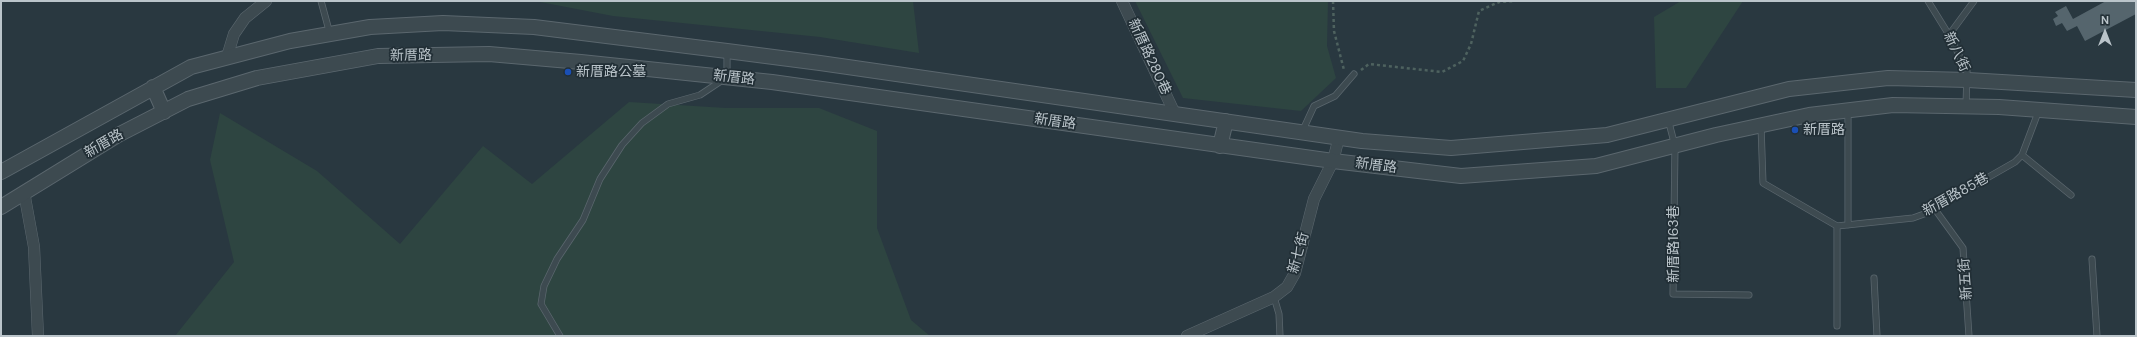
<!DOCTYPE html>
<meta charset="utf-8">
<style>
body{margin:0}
#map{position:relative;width:2137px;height:337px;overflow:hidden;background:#293840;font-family:"DM Sans",sans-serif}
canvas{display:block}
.frame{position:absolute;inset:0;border:2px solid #bac4ca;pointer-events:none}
.north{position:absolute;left:2085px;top:12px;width:40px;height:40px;-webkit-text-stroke:3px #222f36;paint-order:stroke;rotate:0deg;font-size:11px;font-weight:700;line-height:16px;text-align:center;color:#bac4ca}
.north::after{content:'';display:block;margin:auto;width:14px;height:18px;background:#bac4ca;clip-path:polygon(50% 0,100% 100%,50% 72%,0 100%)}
</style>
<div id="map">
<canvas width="2137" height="337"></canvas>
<div class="frame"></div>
<div class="north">N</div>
</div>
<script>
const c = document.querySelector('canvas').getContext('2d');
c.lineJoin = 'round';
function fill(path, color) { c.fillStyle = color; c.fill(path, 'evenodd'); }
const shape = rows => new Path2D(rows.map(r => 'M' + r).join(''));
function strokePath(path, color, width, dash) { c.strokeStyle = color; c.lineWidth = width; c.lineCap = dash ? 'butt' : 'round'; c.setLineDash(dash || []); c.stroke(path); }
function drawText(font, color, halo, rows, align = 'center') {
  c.font = font + ' "DM Sans","Noto Sans TC",sans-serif'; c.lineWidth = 3.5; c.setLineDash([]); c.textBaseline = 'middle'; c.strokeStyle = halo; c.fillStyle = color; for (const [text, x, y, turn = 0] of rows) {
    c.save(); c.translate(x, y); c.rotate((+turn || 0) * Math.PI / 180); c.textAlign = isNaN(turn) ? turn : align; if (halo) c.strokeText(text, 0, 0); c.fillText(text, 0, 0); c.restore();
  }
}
const green = shape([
 [535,1,913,1,919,53,820,37,613,16],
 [1135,1,1328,1,1327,46,1336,78,1301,111,1183,98],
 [1681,1,1743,1,1686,88,1656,88,1654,17],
 [629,102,726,108,819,108,877,131,877,228,911,320,930,336,175,336,234,262,210,160,220,113,317,171,400,244,483,146,532,184]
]);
const building = shape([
 [2106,1,2136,1,2136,14,2085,41,2077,26,2067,31,2062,23,2056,26,2053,19,2058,16,2055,12,2066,6,2073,19]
]);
const path = shape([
 [1333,1,1334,31,1344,70],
 [1361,70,1369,64,1442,72,1463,61,1471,44,1479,11,1499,2,1515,1]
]);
const service = shape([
 [321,1,330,34],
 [1928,1,1949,35,1967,71,1966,106],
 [1949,35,1974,1],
 [1848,110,1848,225],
 [1668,119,1675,146,1673,294,1749,295],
 [1761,126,1763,183,1837,226],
 [1302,132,1314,106,1335,96,1354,74],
 [2022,155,2071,195],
 [1934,208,1963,248,1969,336],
 [1837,226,1913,218,1924,214,2015,162,2022,155,2039,110],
 [1837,226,1837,326],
 [2092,259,2097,336],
 [1874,278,1877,336],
 [1274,297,1279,314,1280,336],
 [560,336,541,304,544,286,557,259,583,220,600,179,622,145,642,123,668,104,700,95,727,77,727,52]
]);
const minor = shape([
 [1122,1,1175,114],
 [227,57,234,34,245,18,266,1],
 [24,192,34,247,38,336],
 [1187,336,1274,297,1287,287,1295,273,1314,199,1333,161,1339,137]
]);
const tertiary = shape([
 [153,87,164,112],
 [1220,146,1226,121],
 [1,172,191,67,290,41,370,27,443,23,534,27,727,51,820,63,1362,141,1451,148,1607,135,1789,89,1888,78,1968,80,2136,90],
 [1,207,118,135,188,99,257,78,378,56,489,54,581,62,772,82,1333,161,1461,176,1596,166,1716,135,1809,115,1893,105,1999,107,2136,117]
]);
const markers = [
 [568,72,4,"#1a4fb4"],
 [1795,130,4,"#1a4fb4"]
];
const streetNames = [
 ["新八街",1956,52,65],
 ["新厝路",411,56,-1],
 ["新厝路280巷",1149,57,65],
 ["新厝路",734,78,6],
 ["新厝路",1055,122,8],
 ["新厝路",104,144,-30],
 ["新厝路",1376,166,7],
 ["新厝路85巷",1956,195,-29],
 ["新厝路163巷",1674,244,-90],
 ["新七街",1299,253,-74],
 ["新五街",1966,279,-94]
];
const poiNames = [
 ["新厝路公墓",576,72],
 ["新厝路",1803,130]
];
fill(green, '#2e4541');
fill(building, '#55656d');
strokePath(service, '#5b676e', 7);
strokePath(minor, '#5b676e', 12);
strokePath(tertiary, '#5b676e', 16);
strokePath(path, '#4e625f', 2.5, [3, 3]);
strokePath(service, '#3d4a50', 5.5);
strokePath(minor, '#3d4a50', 11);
strokePath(tertiary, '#3d4a50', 14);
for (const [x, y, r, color] of markers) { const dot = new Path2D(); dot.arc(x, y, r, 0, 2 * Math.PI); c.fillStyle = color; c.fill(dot); strokePath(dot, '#222f36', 1.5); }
drawText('14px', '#bac4ca', '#222f36', streetNames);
drawText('14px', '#bac4ca', '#222f36', poiNames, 'left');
</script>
